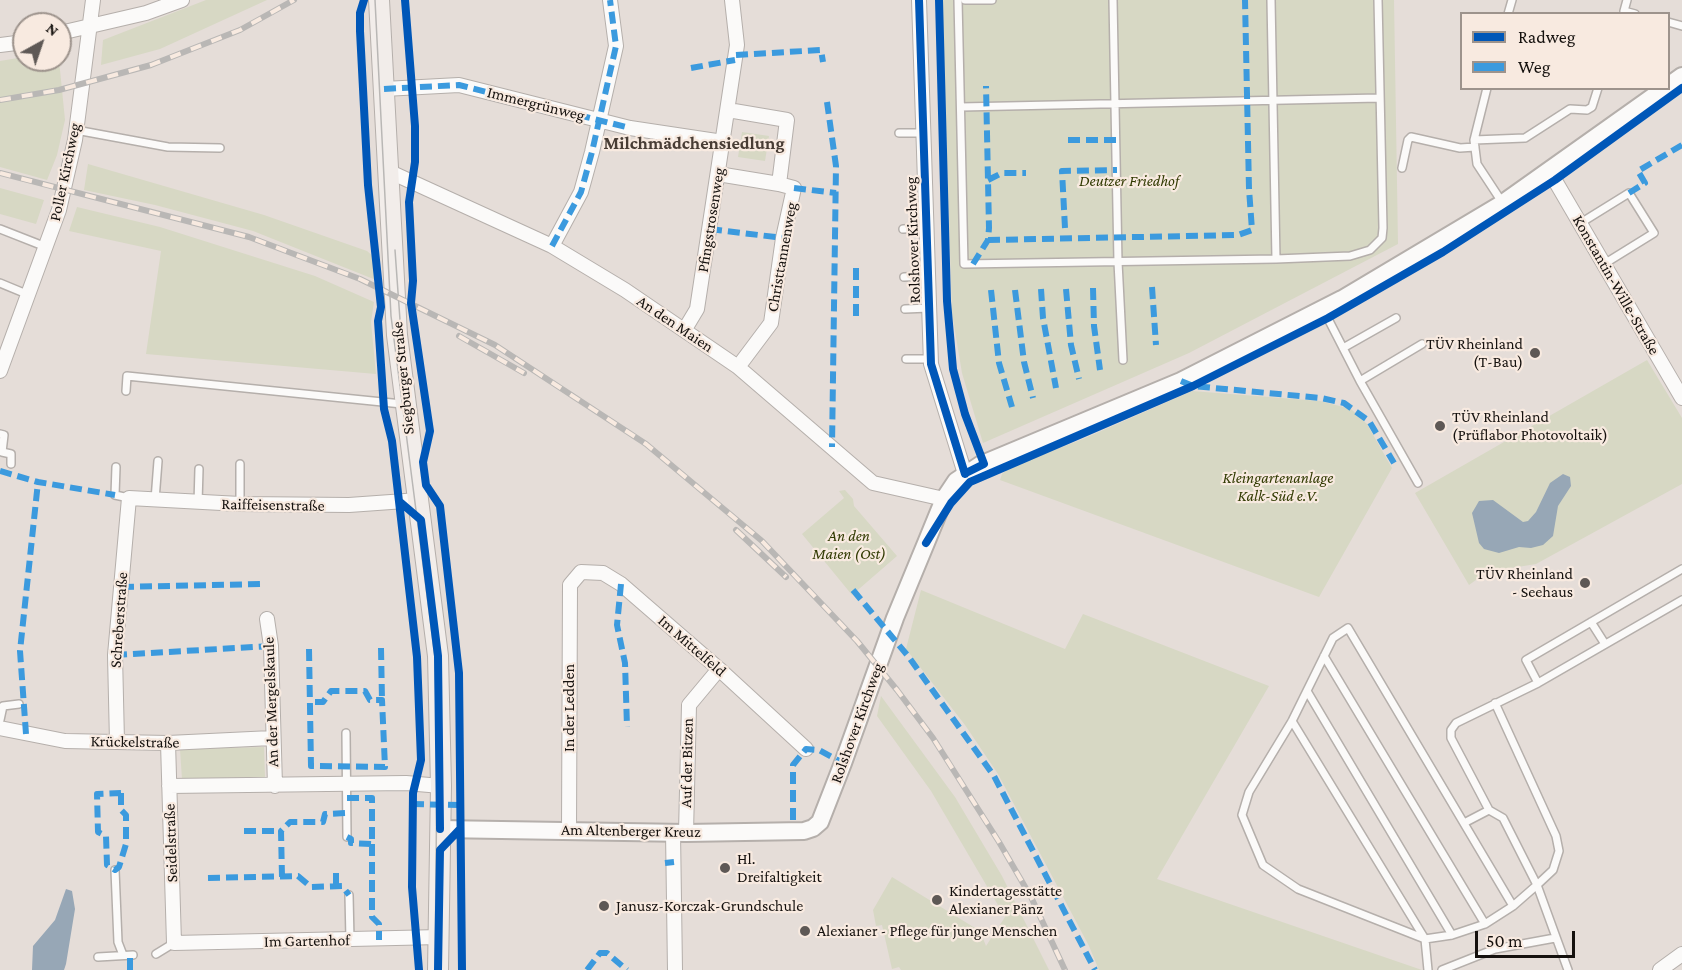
<!DOCTYPE html>
<meta charset="utf-8">
<style>
body{margin:0}
#map{position:relative;width:1682px;height:970px;overflow:hidden;background:#e5ddd8;font-family:"Crimson Pro",serif}
canvas{display:block}
.legend{position:absolute;left:1460px;top:12px;width:210px;height:78px;box-sizing:border-box;background:#f8eae0;border:2px solid #9d938c;margin:0;padding:8px 10px;list-style:none;font-size:18px;color:#15110e}
.legend li{display:flex;align-items:center;gap:12px;height:30px}
.legend b{width:30px;border:2px solid #9d938c}
.north{position:absolute;left:12px;top:12px;width:60px;height:60px;box-sizing:border-box;background:#f8eae0;border:2px solid #9d938c;border-radius:50%;rotate:40deg;font-size:16px;font-weight:700;line-height:24px;text-align:center;color:#15110e}
.north::after{content:'';display:block;margin:auto;width:21px;height:27px;background:#5e5855;clip-path:polygon(50% 0,100% 100%,50% 72%,0 100%)}
.scale{position:absolute;left:1475px;top:931px;width:100px;height:27px;box-sizing:border-box;border:3px solid #15110e;border-top:0;padding-left:8px;font-size:18px;line-height:21px;white-space:nowrap;color:#15110e;-webkit-text-stroke:4px #f8eae0;paint-order:stroke}
</style>
<div id="map">
<canvas width="1682" height="970"></canvas>
<ul class="legend">
<li><b style="height:8px;background:#0057b8"></b>Radweg</li>
<li><b style="height:8px;background:#3b9ade"></b>Weg</li>
</ul>
<div class="north">N</div>
<div class="scale">50 m</div>
</div>
<script>
const c = document.querySelector('canvas').getContext('2d');
c.lineJoin = 'round';
function fill(path, color) { c.fillStyle = color; c.fill(path, 'evenodd'); }
const shape = rows => new Path2D(rows.map(r => 'M' + r).join(''));
function strokePath(path, color, width, dash) { c.strokeStyle = color; c.lineWidth = width; c.lineCap = dash ? 'butt' : 'round'; c.setLineDash(dash || []); c.stroke(path); }
function drawText(font, color, halo, rows, align = 'center') {
  c.font = font + ' "Crimson Pro",serif'; c.lineWidth = 4.5; c.setLineDash([]); c.textBaseline = 'middle'; c.strokeStyle = halo; c.fillStyle = color; for (const [text, x, y, turn = 0] of rows) {
    c.save(); c.translate(x, y); c.rotate((+turn || 0) * Math.PI / 180); c.textAlign = isNaN(turn) ? turn : align; if (halo) c.strokeText(text, 0, 0); c.fillText(text, 0, 0); c.restore();
  }
}
const green = shape([
 [206,0,267,0,160,49,101,65,103,40],
 [942,0,1394,0,1398,244,1189,353,983,443,962,373,952,313],
 [24,57,24,60,59,60,65,120,57,155,47,180,0,167,0,61],
 [742,132,769,136,765,161,738,157],
 [88,164,264,215,367,251,374,257,376,280,253,231,155,205,84,190],
 [0,188,44,200,36,224,0,214],
 [77,207,160,227,315,276,374,302,371,322,376,374,146,354,161,251,69,231],
 [1647,360,1682,418,1682,484,1536,564,1487,572,1469,585,1415,493],
 [1192,391,1320,401,1351,409,1367,424,1392,468,1319,597,1000,480,1002,474,1008,468,1083,439],
 [845,490,853,499,854,506,897,556,852,595,802,534,844,498,839,491],
 [921,590,1065,649,1083,614,1269,686,1157,879,1422,970,1099,970,1089,946,998,774,965,725,906,649],
 [881,696,955,797,1002,876,1049,970,901,970,899,967,892,969,882,925,876,926,873,910,892,877,980,931,986,946,1005,917,931,791,877,716],
 [264,747,265,777,182,779,180,749]
]);
const water = shape([
 [1563,474,1570,477,1571,486,1558,506,1553,536,1543,545,1531,548,1519,547,1499,553,1484,549,1479,543,1472,513,1479,501,1493,500,1523,522,1528,521,1536,512,1550,483],
 [66,889,72,891,75,909,66,964,64,970,32,970,33,946,55,920]
]);
const service = shape([
 [958,0,964,264,1276,259,1350,256,1370,250,1382,238,1383,228,1378,0],
 [965,0,992,0],
 [1113,0,1118,262,1123,360],
 [1271,0,1276,259],
 [1627,0,1624,11,1635,14],
 [1508,14,1512,0],
 [1668,22,1682,26],
 [1487,88,1474,140,1477,164,1502,202],
 [961,107,1379,98],
 [76,130,168,147,220,148],
 [899,133,922,133],
 [1474,140,1525,138,1570,109,1587,110,1592,107,1598,88],
 [1402,168,1408,140,1411,137,1460,148,1475,147],
 [1579,224,1629,193,1654,233,1604,264],
 [0,229,46,247],
 [903,229,925,228],
 [904,277,927,276],
 [0,283,29,295],
 [905,309,929,308],
 [1323,309,1360,381,1418,483],
 [1343,348,1396,318],
 [906,359,931,359],
 [1360,381,1422,344],
 [126,391,127,376,402,404],
 [0,434,4,435,2,452,11,454,11,464],
 [116,467,115,495,129,498],
 [155,500,158,461],
 [198,503,199,469],
 [240,504,240,464],
 [1591,622,1605,644],
 [1324,656,1485,924],
 [1538,683,1526,660,1682,569],
 [1307,691,1452,935],
 [1495,703,1556,836,1559,851,1553,870,1537,885,1513,906,1485,924,1452,935,1425,939,1298,889,1263,865,1242,815,1249,792,1292,721,1333,638,1348,628,1513,906],
 [0,720,3,706,19,704],
 [1292,721,1425,939,1428,970],
 [346,733,347,837],
 [1464,823,1489,810],
 [115,870,118,942,123,955],
 [349,895,350,940],
 [156,954,174,943],
 [98,957,133,955],
 [1442,970,1495,949,1555,938],
 [1568,970,1537,885,1503,818,1489,810,1451,738,1451,730,1456,723,1538,683,1682,600]
]);
const minor = shape([
 [919,0,931,364,965,474],
 [60,33,146,13,182,0],
 [0,45,24,42],
 [384,89,459,85,630,128,723,142],
 [388,171,552,246,625,290,738,367,873,483,944,499],
 [1550,172,1682,398],
 [718,174,779,184,787,120,728,110],
 [552,246,581,192,592,152,616,46,610,0],
 [685,329,697,309,737,45,732,0],
 [738,367,771,323,783,238,794,188,779,184],
 [0,371,59,210,75,140,93,0],
 [267,619,271,646,275,786],
 [0,728,65,741,168,743,272,738],
 [117,742,115,655,129,498,240,504,349,505,419,500],
 [168,743,174,943,440,937],
 [169,786,406,783,441,786],
 [569,831,570,585,581,572,603,573,621,584,719,669,806,749],
 [673,832,675,970],
 [686,833,689,705,719,669],
 [1660,970,1682,954]
]);
const tertiary = shape([
 [1668,86,1682,76],
 [440,829,686,833,804,831,813,828,820,822,843,763,895,618,926,543,944,499,956,481,980,465,1181,381,1342,299,1503,203,1665,88]
]);
const secondary = shape([
 [379,0,397,335,438,656,441,786,438,970]
]);
const tram = shape([
 [375,0,391,316,435,658,437,766,435,970],
 [395,250,401,334]
]);
const rail = shape([
 [0,100,59,90,151,65,240,30,294,0],
 [0,173,249,237,360,279,495,345,646,444,762,541,857,641,897,690,933,738,999,842,1031,897,1065,970],
 [459,336,524,373],
 [736,530,786,577]
]);
const quiet = shape([
 [736,55,821,50,823,62],
 [691,68,735,60],
 [384,89,459,85,630,128],
 [827,102,836,166,832,447],
 [1068,140,1117,140],
 [988,180,1002,173,1026,173],
 [794,188,836,193],
 [1629,193,1645,183,1638,171,1682,145],
 [1065,228,1062,171,1117,170],
 [710,229,783,238],
 [988,240,1238,235,1252,230,1249,189,1245,0],
 [552,246,581,192,592,152,616,46,610,0],
 [973,264,988,240,989,228,986,86],
 [856,268,856,319],
 [1152,287,1156,345],
 [1093,288,1094,326,1100,370],
 [1041,289,1043,318,1056,388],
 [1066,289,1071,345,1079,379],
 [991,290,999,363,1012,407],
 [1015,290,1024,362,1033,398],
 [1181,381,1193,386,1321,398,1344,403,1369,421,1394,463],
 [0,471,38,482,115,495],
 [621,584,617,625,625,663,627,727],
 [122,587,263,584],
 [853,590,908,656,994,776,1095,970],
 [381,648,382,700],
 [309,649,311,766,385,767,382,700,370,700,365,691,331,691,323,702,310,702],
 [115,655,271,646],
 [26,734,20,651,38,482],
 [121,793,121,810,126,815,126,844,119,867,115,870,107,865,106,836,98,832,97,794,121,793],
 [347,798,372,798,372,844,351,843,351,839,347,837],
 [412,804,459,805],
 [793,820,793,765,806,749,819,750,843,763],
 [244,831,281,831],
 [372,844,372,917,379,924,379,940],
 [665,863,674,862],
 [336,873,336,886],
 [282,877,281,831,290,822,323,822,325,814,347,813],
 [208,878,298,876,311,887,342,886,349,895],
 [130,970,130,955],
 [587,970,600,953,607,953,627,970]
]);
const cycleway = shape([
 [364,0,360,13,360,31,368,185,381,307,378,321,384,409,392,441,417,657,421,760,413,793,412,887,419,970],
 [405,0,415,126,415,162,409,202,413,281,411,303,430,431,423,462,426,485,440,506,459,673,462,970],
 [919,0,931,364,965,474],
 [939,0,947,301,953,369,965,414,984,464,968,472],
 [400,502,421,520,438,656,440,829],
 [926,543,951,503,970,482,1193,386,1328,318,1443,252,1555,180,1682,88],
 [438,970,440,850,460,829]
]);
const markers = [
 [1535,353,6,"#5e5855"],
 [1440,426,6,"#5e5855"],
 [1585,583,6,"#5e5855"],
 [725,868,6,"#5e5855"],
 [937,900,6,"#5e5855"],
 [604,906,6,"#5e5855"],
 [805,931,6,"#5e5855"]
];
const streetNames = [
 ["Immergrünweg",536,104,14],
 ["Poller Kirchweg",65,172,-78],
 ["Pfingstrosenweg",711,220,-81],
 ["Rolshover Kirchweg",913,240,-92],
 ["Christtannenweg",782,257,-80],
 ["Konstantin-Wille-Straße",1616,285,60],
 ["An den Maien",675,324,34],
 ["Siegburger Straße",403,378,-96],
 ["Raiffeisenstraße",273,505,1],
 ["Schreberstraße",119,620,-86],
 ["Im Mittelfeld",692,646,41],
 ["An der Mergelskaule",271,702,-92],
 ["In der Ledden",569,708,-90],
 ["Rolshover Kirchweg",857,723,-70],
 ["Krückelstraße",135,742,1],
 ["Auf der Bitzen",687,763,-89],
 ["Am Altenberger Kreuz",631,831,1],
 ["Seidelstraße",171,843,-92],
 ["Im Gartenhof",307,941,-1]
];
const parkNames = [
 ["Deutzer Friedhof",1129,181],
 ["Kleingartenanlage",1278,478],
 ["Kalk-Süd e.V.",1278,496],
 ["An den",849,536],
 ["Maien (Ost)",849,554]
];
const poiNames = [
 ["TÜV Rheinland",1523,344,"right"],
 ["(T-Bau)",1523,362,"right"],
 ["TÜV Rheinland",1452,417],
 ["(Prüflabor Photovoltaik)",1452,435],
 ["TÜV Rheinland",1573,574,"right"],
 ["- Seehaus",1573,592,"right"],
 ["Hl.",737,859],
 ["Dreifaltigkeit",737,877],
 ["Kindertagesstätte",949,891],
 ["Alexianer Pänz",949,909],
 ["Janusz-Korczak-Grundschule",616,906],
 ["Alexianer - Pflege für junge Menschen",817,931]
];
const neighbourhoodNames = [
 ["Milchmädchensiedlung",694,143]
];
fill(green, '#d7d8c4');
fill(water, '#97a7b6');
strokePath(service, '#b5afab', 10);
strokePath(minor, '#b5afab', 16);
strokePath(tertiary, '#b5afab', 20);
strokePath(secondary, '#b5afab', 22);
strokePath(service, '#fbfaf9', 7);
strokePath(minor, '#fbfaf9', 14);
strokePath(tertiary, '#fbfaf9', 16);
strokePath(secondary, '#f2edea', 20);
strokePath(tram, '#b9b7b5', 1.5);
strokePath(rail, '#b9b7b5', 6);
strokePath(rail, '#f8eae0', 4, [11]);
strokePath(quiet, '#3b9ade', 6, [12, 6]);
strokePath(cycleway, '#0057b8', 8);
for (const [x, y, r, color] of markers) { const dot = new Path2D(); dot.arc(x, y, r, 0, 2 * Math.PI); c.fillStyle = color; c.fill(dot); strokePath(dot, '#f8eae0', 2); }
drawText('16px', '#15110e', '#f8eae0', streetNames);
drawText('italic 16px', '#323b03', '#f8eae0', parkNames);
drawText('16px', '#15110e', '#f8eae0', poiNames, 'left');
drawText('bold 18px', '#483d35', '#f8eae0', neighbourhoodNames);
</script>
